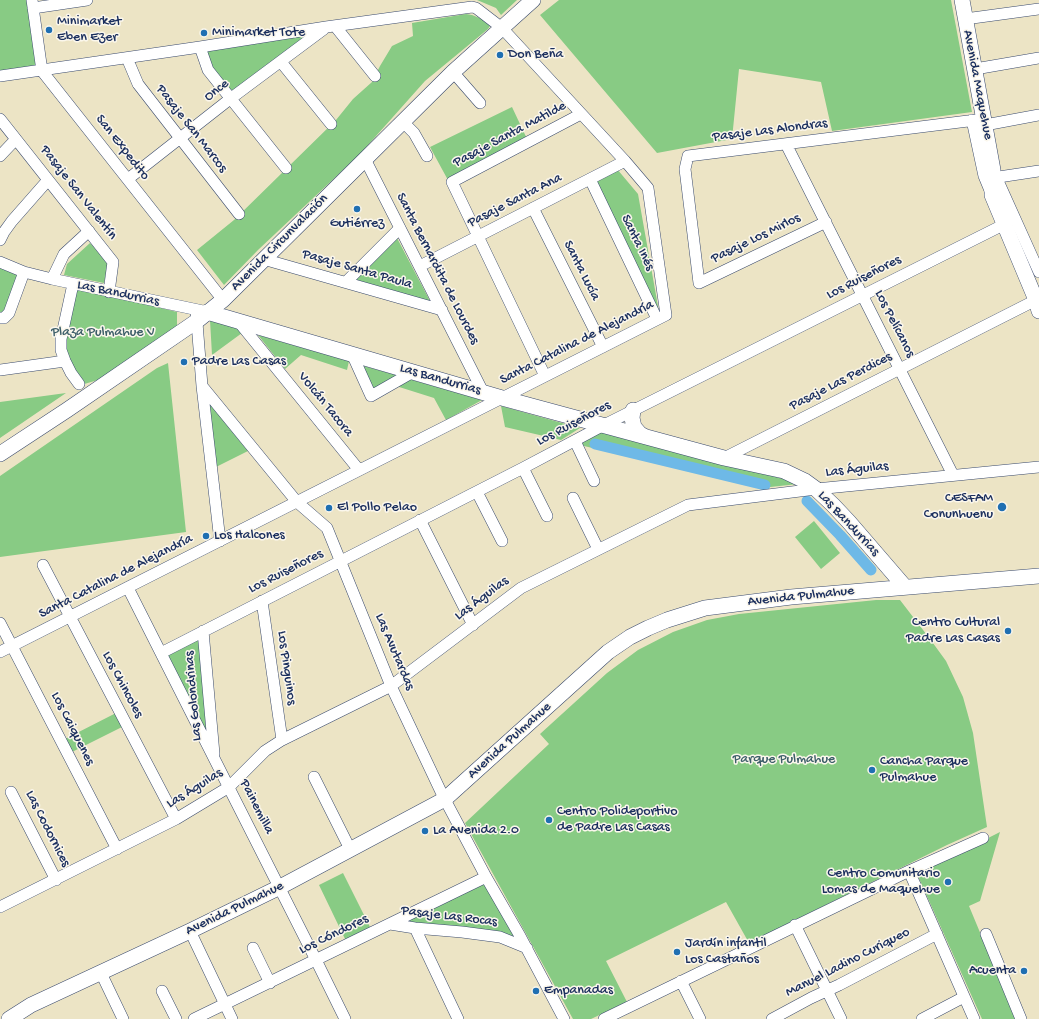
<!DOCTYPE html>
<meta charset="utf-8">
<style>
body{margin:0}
canvas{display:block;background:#ece4c5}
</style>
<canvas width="1039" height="1019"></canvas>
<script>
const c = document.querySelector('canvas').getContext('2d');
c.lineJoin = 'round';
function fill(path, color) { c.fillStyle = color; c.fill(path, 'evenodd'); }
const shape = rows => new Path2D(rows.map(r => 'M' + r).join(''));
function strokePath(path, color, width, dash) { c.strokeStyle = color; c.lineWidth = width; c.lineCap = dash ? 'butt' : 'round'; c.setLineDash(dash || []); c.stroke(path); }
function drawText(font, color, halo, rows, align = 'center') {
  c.font = font + ' "Gochi Hand",sans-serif'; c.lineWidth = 3; c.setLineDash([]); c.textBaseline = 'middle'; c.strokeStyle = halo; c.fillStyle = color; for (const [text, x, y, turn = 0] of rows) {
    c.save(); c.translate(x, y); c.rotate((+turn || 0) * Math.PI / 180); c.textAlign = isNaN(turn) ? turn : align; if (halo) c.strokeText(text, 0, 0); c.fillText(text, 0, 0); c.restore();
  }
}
const green = shape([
 [0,0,29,0,39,67,0,72],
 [477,0,517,0,501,15,496,8],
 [559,0,951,0,972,112,832,131,821,82,739,69,732,139,657,153,540,15],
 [466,14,472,15,492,23,488,29,425,81,360,154,258,250,224,285,197,250,234,220,336,120,353,99,372,82,380,66,392,46,413,36,412,23],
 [317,30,231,97,209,70,202,49],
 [512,107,528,141,449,182,430,147],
 [617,169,638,194,659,312,594,181],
 [397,238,431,303,354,280],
 [90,243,92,245,108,264,104,283,64,275,67,264],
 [0,264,22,273,10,309,0,317],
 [74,286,177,312,177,330,108,377,81,385,63,350],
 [210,320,238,329,242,333,212,355],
 [258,335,349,361,347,370,301,355,285,369],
 [168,363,186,532,0,557,0,476,157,368],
 [360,365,400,376,371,390],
 [409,379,482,400,446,420,434,398,396,386],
 [66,393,0,438,0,402],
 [210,404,248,451,216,467,209,407],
 [501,406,580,428,561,440,505,427],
 [604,430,780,478,798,484,761,488,584,446,581,442],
 [814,521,840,553,821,569,795,537],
 [876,600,900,600,930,639,946,661,963,697,973,733,987,827,947,845,749,943,726,902,606,961,627,1002,591,1019,573,1019,465,823,549,744,540,734,607,673,638,650,673,632,707,620,739,614],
 [200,638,211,744,166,656],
 [116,713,122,727,72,752,65,739],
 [1000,832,980,901,969,906,1016,1019,982,1019,917,874],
 [343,873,371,929,346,941,319,885],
 [483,882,517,939,402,922]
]);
const canal = shape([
 [595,444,765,485],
 [807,501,840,535,871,570]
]);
const street = shape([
 [32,0,42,71,223,300],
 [33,8,87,0],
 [965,19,1039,9],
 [335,26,375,76],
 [200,47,208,70,286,168],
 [127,58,138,84,239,214],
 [281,62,331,124],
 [975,69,1039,58],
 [453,72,480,103],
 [0,76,200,47,326,27,472,7,476,8,502,28,625,161,648,188,666,315,0,652],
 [0,119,113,262,109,292],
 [972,120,984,176,991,193],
 [402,121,414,133,427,156],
 [985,125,1039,115],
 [786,144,953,475],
 [0,156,16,139],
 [365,159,483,392],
 [994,172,1039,272],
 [992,178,1039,171],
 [128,179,230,99,324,29],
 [590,179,657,319],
 [533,208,603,347],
 [826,222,699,283,685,169,688,156,984,119],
 [0,240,4,232,12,221,48,180],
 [263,259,442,310],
 [0,262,24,272,52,279,203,311],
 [420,266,625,161],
 [52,279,64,254,89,231],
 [346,282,400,228],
 [73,284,61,339,61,350,65,361,71,373,79,384],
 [196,310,202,386,297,502,327,528,391,686,442,794,486,877,520,936,564,1019],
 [0,318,4,318,9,313,24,272],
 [238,321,359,470],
 [352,354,371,396,413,372],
 [0,370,65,361],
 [545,376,452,182,581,114],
 [202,386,220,541],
 [575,441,594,481],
 [724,458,1036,300],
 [523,468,547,516],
 [477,492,502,541],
 [573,498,598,549],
 [420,520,473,625],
 [43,565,176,819],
 [128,588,316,960,345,1019],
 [262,601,282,740],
 [0,623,117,849],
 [203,631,214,754],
 [161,653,523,468,604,425,1003,225],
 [314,777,350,849],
 [11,792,56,880],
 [909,871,974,1019],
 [0,907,176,819,229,787,265,751,282,740,391,686,521,588,688,505,816,489,1039,467],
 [390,924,415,928,462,932,500,937,527,948],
 [795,925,841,1019],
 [415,928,458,1019],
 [190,931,232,1019],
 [986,934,1021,1019],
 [253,948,270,983],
 [101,973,123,1019],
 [681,981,700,1019],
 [162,991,176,1019],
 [194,1019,486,877],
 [604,1019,909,871,983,838],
 [772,1019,811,998,839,985,937,934],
 [922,1019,964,997]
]);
const secondary = shape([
 [962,0,993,170,992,195,1036,300,1039,311],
 [207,312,502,398,724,458,784,471,805,481,816,489,833,505,849,522,905,587],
 [633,410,632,418,634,427,640,434,644,436],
 [0,454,67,410,197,321,223,300,453,72,533,0],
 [9,1019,31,1005,190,931,280,887,445,799,608,652,630,637,648,628,667,620,705,608,791,597,1039,576]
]);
const markers = [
 [49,30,4,"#1f6fb2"],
 [204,33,4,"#1f6fb2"],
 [500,55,4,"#1f6fb2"],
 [357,209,4,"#1f6fb2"],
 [184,362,4,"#1f6fb2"],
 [1002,507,5,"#1f6fb2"],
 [329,508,4,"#1f6fb2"],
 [206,536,4,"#1f6fb2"],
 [1008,631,4,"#1f6fb2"],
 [872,770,4,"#1f6fb2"],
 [549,820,4,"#1f6fb2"],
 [425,831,4,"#1f6fb2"],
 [948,882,4,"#1f6fb2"],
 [677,952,4,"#1f6fb2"],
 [1024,971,4,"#1f6fb2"],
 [536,991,4,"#1f6fb2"]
];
const poiNames = [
 ["Minimarket",57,22],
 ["Eben Ezer",57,38],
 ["Minimarket Tote",212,33],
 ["Don Beña",508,55],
 ["Gutiérrez",357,224,"center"],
 ["Padre Las Casas",192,362],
 ["CESFAM",993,499,"right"],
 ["Conunhuenu",993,515,"right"],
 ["El Pollo Pelao",337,508],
 ["Los Halcones",214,536],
 ["Centro Cultural",1000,623,"right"],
 ["Padre Las Casas",1000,639,"right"],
 ["Cancha Parque",880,762],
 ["Pulmahue",880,778],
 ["Centro Polideportivo",557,812],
 ["de Padre Las Casas",557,828],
 ["La Avenida 2.0",433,831],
 ["Centro Comunitario",940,874,"right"],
 ["Lomas de Maquehue",940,890,"right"],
 ["Jardín infantil",685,944],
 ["Los Castaños",685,960],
 ["Acuenta",1016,971,"right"],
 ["Empanadas",544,991]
];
const streetNames = [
 ["Avenida Maquehue",977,85,79],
 ["Once",217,91,-38],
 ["Pasaje San Marcos",191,129,52],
 ["Pasaje Las Alondras",770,131,-7],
 ["Pasaje Santa Matilde",510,135,-28],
 ["San Expedito",122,148,52],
 ["Pasaje San Valentín",78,193,52],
 ["Pasaje Santa Ana",515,201,-27],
 ["Pasaje Los Mirlos",756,239,-26],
 ["Avenida Circunvalación",280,243,-45],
 ["Santa Inés",637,243,64],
 ["Santa Bernardita de Lourdes",437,269,63],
 ["Pasaje Santa Paula",357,270,16],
 ["Santa Lucía",581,271,63],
 ["Los Ruiseñores",864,278,-27],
 ["Las Bandurrias",118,294,12],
 ["Los Pelícanos",894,324,63],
 ["Santa Catalina de Alejandría",577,343,-27],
 ["Las Bandurrias",440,380,16],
 ["Pasaje Las Perdices",841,382,-27],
 ["Volcán Tacora",325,405,51],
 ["Los Ruiseñores",574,424,-28],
 ["Las Águilas",857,470,-6],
 ["Las Bandurrias",848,524,47],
 ["Los Ruiseñores",286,572,-27],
 ["Santa Catalina de Alejandría",116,577,-27],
 ["Avenida Pulmahue",801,597,-6],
 ["Las Águilas",482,599,-37],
 ["Las Avutardas",394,652,67],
 ["Los Pinguinos",286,668,82],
 ["Los Chincoles",122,685,62],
 ["Las Golondrinas",194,696,-95],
 ["Los Caiquenes",72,729,63],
 ["Avenida Pulmahue",510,741,-42],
 ["Las Águilas",195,789,-32],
 ["Painemilla",256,807,63],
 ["Las Codornices",47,829,63],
 ["Avenida Pulmahue",235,909,-26],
 ["Pasaje Las Rocas",449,917,7],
 ["Los Cóndores",334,935,-26],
 ["Manuel Ladino Curiqueo",848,963,-27]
];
const parkNames = [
 ["Plaza Pulmahue V",103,333],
 ["Parque Pulmahue",784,760]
];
fill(green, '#88cb84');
strokePath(canal, '#6eb9e7', 11);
strokePath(street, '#3a4a6d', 12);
strokePath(secondary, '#3a4a6d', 16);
strokePath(street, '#fff', 11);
strokePath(secondary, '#fff', 15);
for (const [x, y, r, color] of markers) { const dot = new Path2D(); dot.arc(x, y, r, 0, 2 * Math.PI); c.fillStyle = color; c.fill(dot); strokePath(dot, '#fbf7ec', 1.5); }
drawText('14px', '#1b2f5e', '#fbf7ec', poiNames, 'left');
drawText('14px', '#1b2f5e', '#fbf7ec', streetNames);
drawText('14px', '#3c5e69', '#fbf7ec', parkNames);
</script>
